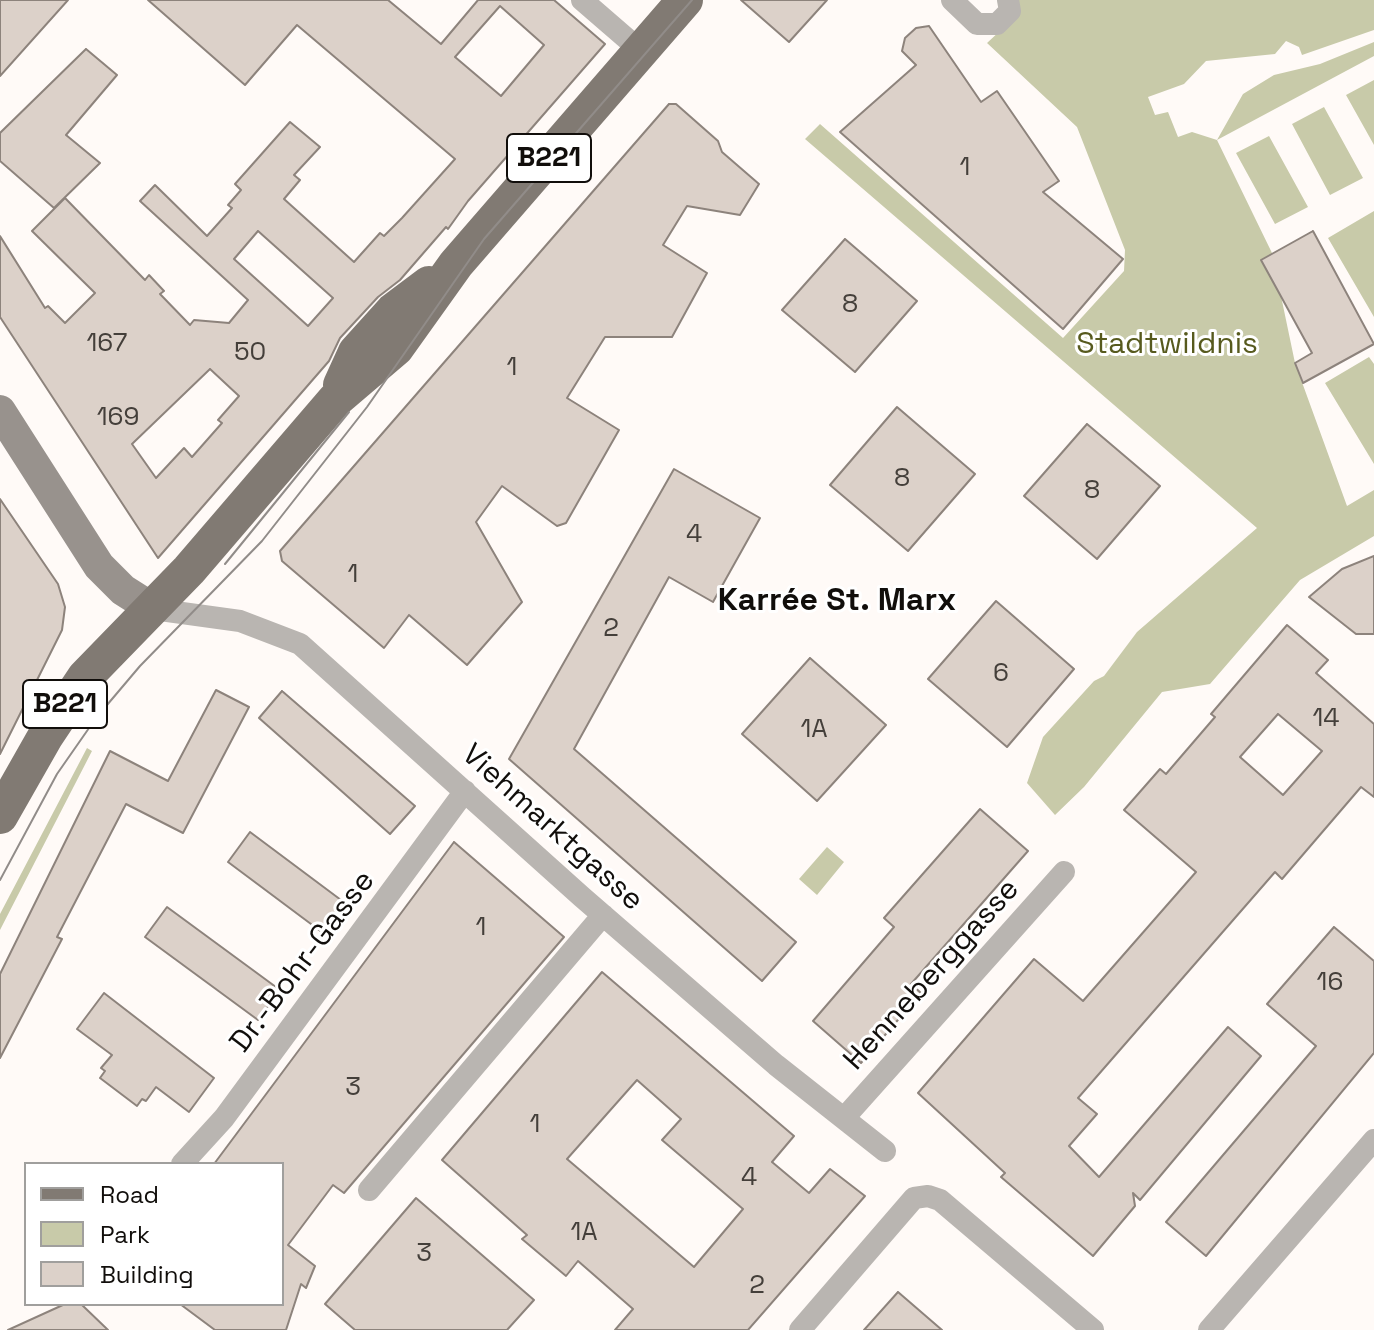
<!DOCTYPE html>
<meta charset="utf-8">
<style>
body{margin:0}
#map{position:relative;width:1374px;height:1330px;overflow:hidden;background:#fffaf7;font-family:"Space Grotesk",sans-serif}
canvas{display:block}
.legend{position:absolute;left:24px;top:1162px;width:260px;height:144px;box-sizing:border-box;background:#fff;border:2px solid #a09f9d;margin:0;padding:10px 14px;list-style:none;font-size:24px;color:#110e0b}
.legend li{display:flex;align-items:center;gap:16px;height:40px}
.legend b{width:40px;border:2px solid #a09f9d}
</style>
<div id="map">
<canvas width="1374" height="1330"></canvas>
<ul class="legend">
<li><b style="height:10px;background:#817a73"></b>Road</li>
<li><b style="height:22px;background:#c8caa9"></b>Park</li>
<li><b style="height:22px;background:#dcd1c9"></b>Building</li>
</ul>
</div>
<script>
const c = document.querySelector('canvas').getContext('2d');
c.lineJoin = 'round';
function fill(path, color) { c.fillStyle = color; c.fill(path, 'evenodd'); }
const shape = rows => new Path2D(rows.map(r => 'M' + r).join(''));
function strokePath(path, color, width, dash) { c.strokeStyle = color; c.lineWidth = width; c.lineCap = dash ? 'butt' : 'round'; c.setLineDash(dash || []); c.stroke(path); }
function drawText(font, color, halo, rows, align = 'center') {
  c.font = font + ' "Space Grotesk",sans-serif'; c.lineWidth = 6; c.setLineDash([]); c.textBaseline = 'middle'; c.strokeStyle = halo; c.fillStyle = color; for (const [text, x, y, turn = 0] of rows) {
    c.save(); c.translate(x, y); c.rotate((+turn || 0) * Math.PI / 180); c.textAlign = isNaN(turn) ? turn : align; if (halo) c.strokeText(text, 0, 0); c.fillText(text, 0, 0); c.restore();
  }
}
const green = shape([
 [1016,0,1374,0,1374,30,1371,31,1302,55,1299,47,1286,41,1275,54,1206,61,1184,84,1148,97,1155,115,1168,112,1178,137,1192,132,1217,140,1243,94,1274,75,1320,64,1374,42,1374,56,1217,140,1272,253,1295,363,1347,506,1374,490,1374,536,1300,580,1210,684,1162,692,1084,787,1055,815,1027,783,1043,737,1094,681,1104,676,1137,632,1257,528,805,139,820,124,1063,338,1124,271,1125,250,1077,127,987,43,1015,17],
 [1374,80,1374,145,1346,95],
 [1324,107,1363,178,1330,195,1292,124],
 [1269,136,1308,207,1275,224,1236,153],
 [1374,211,1374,317,1328,238],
 [1369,357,1374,364,1374,464,1325,383],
 [87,748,92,751,0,930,0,914],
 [827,847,844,862,817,895,799,879]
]);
const building = shape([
 [0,0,68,0,0,76,0,0],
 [148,0,388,0,441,44,478,0,554,0,605,44,468,201,448,229,446,227,400,280,378,297,340,338,329,361,158,558,0,317,0,236,45,308,48,306,65,323,95,293,32,231,65,198,145,280,149,275,164,291,160,294,190,325,194,320,229,323,248,300,140,201,155,185,207,236,232,208,228,205,241,190,235,184,290,122,320,147,294,175,300,180,284,199,354,262,380,233,384,236,402,218,455,159,297,25,245,85,148,0],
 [500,6,544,45,501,96,455,57,500,6],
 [258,231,333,298,308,326,234,259,258,231],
 [210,369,239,396,218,420,222,423,192,457,184,448,156,478,132,444,210,369],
 [741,0,827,0,789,42,741,0],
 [929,26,981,102,997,91,1059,181,1043,192,1123,259,1063,329,840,132,916,65,902,51,905,38,916,28,929,26],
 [86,49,117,75,66,135,100,163,54,208,0,161,0,133,86,49],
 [669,104,676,104,718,141,722,152,759,184,740,215,687,206,663,245,707,273,672,337,605,337,567,398,619,430,566,523,557,526,502,486,476,522,522,602,467,665,409,615,384,648,282,561,280,551,669,104],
 [1313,231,1374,344,1303,383,1295,363,1312,353,1261,260,1313,231],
 [845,239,917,301,855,372,782,310,845,239],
 [897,407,975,474,908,551,830,485,897,407],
 [1087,424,1160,486,1097,559,1024,496,1087,424],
 [674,469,760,518,713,602,669,577,574,749,796,942,762,981,509,759,674,469],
 [0,499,58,584,65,607,62,630,0,754,0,499],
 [1374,556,1374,634,1356,634,1309,597,1342,569,1374,556],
 [996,601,1074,669,1007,747,928,679,996,601],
 [1287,625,1328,660,1316,673,1374,724,1374,797,1361,787,1282,879,1275,872,1078,1098,1097,1114,1069,1146,1099,1177,1228,1027,1261,1056,1140,1200,1133,1193,1135,1206,1093,1256,1001,1177,1005,1173,918,1093,1034,959,1083,1001,1196,872,1124,810,1160,769,1166,774,1215,717,1211,714,1287,625],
 [1278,714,1322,751,1283,795,1240,757,1278,714],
 [810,658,886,725,817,801,742,734,810,658],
 [216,690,249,707,183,833,126,804,57,937,62,939,0,1058,0,974,110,751,168,781,216,690],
 [282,691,415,806,390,834,259,718,282,691],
 [980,809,1028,851,911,984,921,993,861,1063,813,1021,894,927,884,918,980,809],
 [250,832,345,903,323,933,228,862,250,832],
 [454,842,564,937,344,1193,333,1185,288,1245,315,1266,306,1288,301,1284,286,1330,215,1330,180,1304,282,1304,282,1164,214,1164,454,842],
 [167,907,280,990,258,1020,145,937,167,907],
 [1334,927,1374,961,1374,1053,1206,1256,1166,1222,1316,1046,1267,1004,1334,927],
 [602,972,794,1136,772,1162,809,1193,830,1169,865,1196,748,1330,615,1330,633,1309,578,1261,566,1276,522,1239,527,1235,442,1160,602,972],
 [637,1080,681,1119,662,1140,743,1209,694,1267,567,1159,637,1080],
 [104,993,214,1078,189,1112,156,1087,146,1101,142,1099,137,1106,100,1078,105,1071,101,1068,112,1055,77,1029,104,993],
 [416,1198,534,1300,507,1330,355,1330,325,1304,416,1198],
 [898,1292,942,1330,864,1330,898,1292],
 [65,1304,81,1304,108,1330,8,1330,65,1304]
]);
const street = shape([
 [582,0,641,51],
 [952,0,977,24,997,24,1010,11,1008,0],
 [153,609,240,621,300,644,582,897,776,1065,885,1151],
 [845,1117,1064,872],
 [182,1164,224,1118,465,791],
 [369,1190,603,915],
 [800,1330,914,1198,928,1196,940,1200,1093,1330],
 [1209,1330,1374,1140]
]);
const secondary = shape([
 [0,411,99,566,123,590,153,609]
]);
const primary = shape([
 [341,385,356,352,393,311,429,284],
 [0,816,45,737,85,677,189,570,335,400,396,348,456,264,685,0]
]);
const tram = shape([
 [225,564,349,412],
 [0,880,57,774,96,718,140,666,262,541,367,407,484,239,692,0]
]);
const numberNames = [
 ["1",965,168],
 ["8",850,305],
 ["167",107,344],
 ["50",250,353],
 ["1",512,368],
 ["169",118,418],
 ["8",902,479],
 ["8",1092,491],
 ["4",694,535],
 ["1",353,575],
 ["2",611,629],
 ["6",1001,674],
 ["14",1326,719],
 ["1A",814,730],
 ["1",481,928],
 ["16",1330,983],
 ["3",353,1088],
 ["1",535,1125],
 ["4",749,1178],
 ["1A",584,1233],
 ["3",424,1254],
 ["2",757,1286]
];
const shields = [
 [549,158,84],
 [65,704,84]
];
const shieldNames = [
 ["B221",549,158],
 ["B221",65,704]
];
const parkNames = [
 ["Stadtwildnis",1167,345]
];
const streetNames = [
 ["Viehmarktgasse",552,828,42],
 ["Dr.-Bohr-Gasse",303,962,-53],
 ["Henneberggasse",932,975,-48]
];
const neighbourhoodNames = [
 ["Karrée St. Marx",837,601]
];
fill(green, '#c8caa9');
fill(building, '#dcd1c9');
strokePath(building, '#8d837c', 2);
strokePath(street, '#b9b5b1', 22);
strokePath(secondary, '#98928d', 32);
strokePath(primary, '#817a73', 36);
strokePath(tram, '#918c89', 2);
drawText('26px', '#443f3a', null, numberNames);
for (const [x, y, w] of shields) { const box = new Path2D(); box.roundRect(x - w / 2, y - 24, w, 48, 6); c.fillStyle = '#fff'; c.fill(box); strokePath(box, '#110e0b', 2); }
drawText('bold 28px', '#110e0b', null, shieldNames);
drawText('30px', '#575a1e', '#fff', parkNames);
drawText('30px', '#110e0b', '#fff', streetNames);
drawText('bold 32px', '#110e0b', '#fff', neighbourhoodNames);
</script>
